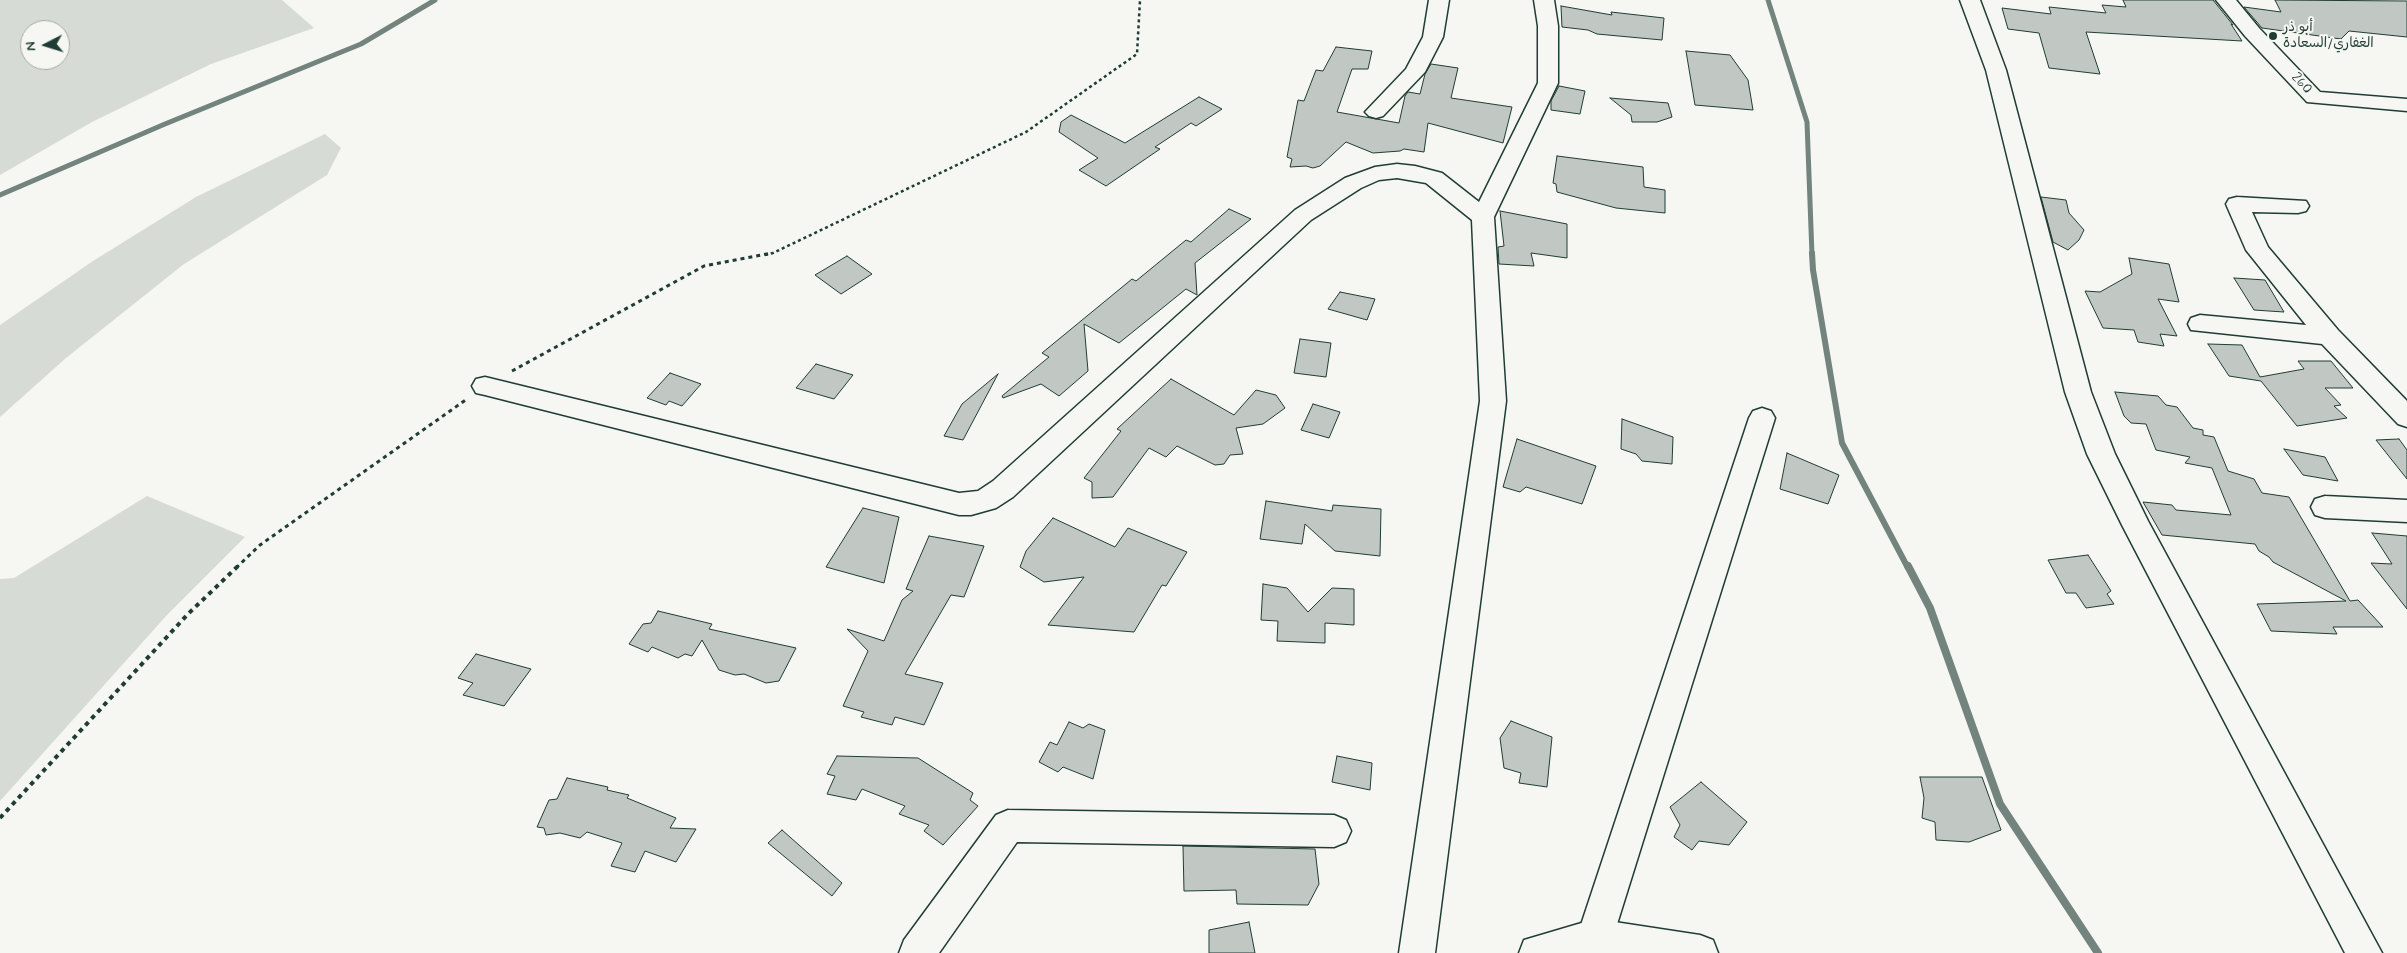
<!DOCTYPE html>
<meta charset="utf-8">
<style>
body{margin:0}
#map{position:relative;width:2407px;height:953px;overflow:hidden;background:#f6f6f2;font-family:Mynerve,sans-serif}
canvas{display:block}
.north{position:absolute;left:20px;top:20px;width:50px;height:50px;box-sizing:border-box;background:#f6f6f2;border:1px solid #a0aca6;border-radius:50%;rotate:265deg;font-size:14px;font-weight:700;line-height:20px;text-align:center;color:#1f3d34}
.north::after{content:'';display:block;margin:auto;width:18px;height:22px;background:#1f3d34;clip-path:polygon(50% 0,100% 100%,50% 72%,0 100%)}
</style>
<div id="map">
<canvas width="2407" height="953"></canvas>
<div class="north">N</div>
</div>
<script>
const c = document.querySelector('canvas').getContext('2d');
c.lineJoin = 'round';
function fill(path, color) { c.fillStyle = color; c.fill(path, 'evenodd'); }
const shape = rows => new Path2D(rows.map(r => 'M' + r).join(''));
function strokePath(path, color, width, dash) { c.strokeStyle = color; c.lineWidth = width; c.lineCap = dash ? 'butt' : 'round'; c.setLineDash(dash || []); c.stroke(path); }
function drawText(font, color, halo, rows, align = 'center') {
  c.font = font + ' Mynerve,"Playpen Sans Arabic",sans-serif'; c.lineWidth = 4; c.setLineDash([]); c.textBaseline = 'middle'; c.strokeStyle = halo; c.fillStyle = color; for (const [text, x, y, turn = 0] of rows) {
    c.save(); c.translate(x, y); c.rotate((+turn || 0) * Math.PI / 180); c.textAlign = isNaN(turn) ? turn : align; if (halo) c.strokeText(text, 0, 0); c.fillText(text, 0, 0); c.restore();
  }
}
const green = shape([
 [0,0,282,0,314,28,211,64,92,122,0,175],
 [30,30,60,30,60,60,30,60],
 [325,134,341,148,327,175,184,264,66,358,0,417,0,325,93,261,196,197],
 [147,496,245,537,167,615,0,801,0,579,14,578]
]);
const streamFar2 = shape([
 [1768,0,1807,122,1812,255],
 [0,195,165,124,361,44,435,0]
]);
const streamFar1 = shape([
 [1812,253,1813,270,1842,443,1908,568]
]);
const stream = shape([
 [1908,566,1930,608,2000,804,2098,953]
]);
const building = shape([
 [2123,0,2213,0,2233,25,2231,24,2242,41,2086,32,2100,74,2049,68,2039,33,2008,29,2002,8,2051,14,2049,7,2106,13,2102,5,2126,7,2123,0],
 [2275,0,2407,1,2407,37,2349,31,2341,39,2262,28,2244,7,2281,12,2275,0],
 [1561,6,1612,15,1611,12,1664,18,1662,40,1597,34,1588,30,1562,27,1561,6],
 [1336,47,1372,51,1368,69,1352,69,1337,112,1399,123,1405,96,1408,92,1420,94,1425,74,1431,64,1458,68,1451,98,1512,107,1503,143,1428,123,1424,152,1404,149,1400,151,1373,153,1346,142,1320,166,1313,168,1306,166,1290,167,1292,159,1287,157,1298,100,1304,101,1316,70,1323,71,1336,47],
 [1686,51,1730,55,1748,80,1753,110,1695,105,1686,51],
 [1559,86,1585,91,1580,114,1551,110,1551,101,1559,86],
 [1199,97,1222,109,1196,126,1191,123,1155,147,1160,149,1106,186,1079,170,1098,158,1059,132,1061,122,1071,115,1125,143,1199,97],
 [1610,98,1668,103,1672,117,1657,122,1632,122,1631,115,1610,98],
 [1557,156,1643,167,1644,187,1665,190,1665,213,1616,208,1557,192,1556,184,1553,183,1557,156],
 [2041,197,2066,200,2069,213,2084,230,2079,240,2068,250,2053,242,2041,197],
 [1229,209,1251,219,1195,263,1197,295,1186,289,1119,343,1084,324,1088,371,1059,396,1041,384,1003,398,1002,396,1049,357,1042,353,1132,279,1136,281,1186,240,1191,242,1229,209],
 [1500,211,1567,224,1567,258,1531,253,1534,266,1499,264,1498,247,1504,246,1500,211],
 [847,256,872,274,841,294,815,275,847,256],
 [2129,258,2169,264,2179,302,2158,299,2177,336,2160,334,2164,346,2138,342,2134,330,2103,328,2085,291,2100,292,2132,274,2129,258],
 [2234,278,2265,280,2284,312,2254,310,2234,278],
 [1340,292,1375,299,1367,320,1328,309,1340,292],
 [1300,339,1331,343,1326,377,1294,373,1300,339],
 [2208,344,2242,345,2260,377,2304,369,2298,361,2331,361,2353,388,2325,388,2341,405,2334,406,2347,418,2297,426,2261,381,2229,376,2208,344],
 [816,364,853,375,834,399,796,388,816,364],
 [670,373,701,384,682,406,669,401,666,405,647,398,670,373],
 [998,374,963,440,944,436,962,404,998,374],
 [1171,379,1234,415,1256,390,1276,395,1285,408,1263,424,1236,428,1243,454,1230,455,1224,464,1215,465,1177,446,1166,457,1149,448,1113,497,1092,498,1092,482,1084,478,1121,431,1117,429,1171,379],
 [2115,392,2158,396,2166,405,2177,407,2193,428,2203,430,2203,435,2214,437,2228,471,2254,479,2262,493,2289,497,2350,601,2358,600,2383,627,2333,627,2337,634,2271,631,2257,604,2346,601,2273,562,2269,557,2259,551,2255,544,2162,535,2143,502,2172,505,2176,510,2231,515,2212,468,2185,463,2190,457,2156,450,2146,424,2131,423,2124,416,2115,392],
 [1313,404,1340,412,1329,438,1301,430,1313,404],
 [1622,419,1673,437,1672,464,1642,461,1636,454,1621,449,1622,419],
 [1517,439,1596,466,1582,504,1526,487,1520,492,1503,487,1517,439],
 [2399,439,2407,450,2407,479,2376,440,2399,439],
 [2284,449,2325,457,2338,481,2303,475,2284,449],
 [1787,453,1839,475,1828,504,1780,489,1787,453],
 [1266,501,1332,511,1333,505,1381,509,1380,556,1335,551,1305,524,1302,544,1260,539,1266,501],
 [863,508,899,517,884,583,826,567,863,508],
 [1053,518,1115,547,1128,528,1187,552,1166,586,1162,585,1134,632,1048,625,1084,577,1044,582,1020,567,1026,551,1053,518],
 [2372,533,2407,536,2407,609,2371,563,2392,564,2372,533],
 [929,536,984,546,964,597,951,595,905,674,943,683,924,725,895,717,892,725,861,717,864,712,843,706,868,651,847,629,884,641,902,600,913,591,906,589,929,536],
 [2088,555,2111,591,2107,594,2114,604,2086,608,2076,593,2066,593,2048,560,2088,555],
 [1263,584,1287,588,1308,612,1332,588,1354,589,1354,625,1325,623,1325,643,1277,641,1278,621,1261,620,1263,584],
 [658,611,712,624,709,629,796,648,779,681,766,683,744,674,735,675,719,670,702,640,692,656,685,654,678,658,652,647,648,652,629,644,643,624,651,623,658,611],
 [476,654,531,669,504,706,463,695,473,683,458,678,476,654],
 [1511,721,1552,737,1547,787,1519,783,1521,773,1504,768,1500,738,1511,721],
 [1069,722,1083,728,1089,724,1105,730,1093,779,1063,767,1058,772,1039,762,1050,742,1057,745,1069,722],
 [837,756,918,758,973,793,970,800,978,806,943,845,924,831,929,825,899,814,905,806,862,789,856,800,827,794,835,776,827,774,837,756],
 [1337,756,1372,763,1370,790,1332,782,1337,756],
 [1920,777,1982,777,2001,830,1969,842,1936,840,1935,822,1922,818,1924,798,1920,777],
 [567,778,608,787,607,790,629,795,627,798,676,818,670,828,696,829,676,862,645,851,635,872,611,866,622,843,587,832,580,838,560,833,546,835,544,828,537,827,549,800,557,799,567,778],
 [1701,782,1747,822,1729,845,1699,841,1692,850,1674,837,1680,825,1670,807,1701,782],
 [782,830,842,883,832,896,768,843,782,830],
 [1183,846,1315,849,1319,884,1308,905,1237,904,1236,890,1184,891,1183,846],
 [1249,922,1255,953,1209,953,1209,930,1249,922]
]);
const pathFar2 = shape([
 [765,255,773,253,1026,132,1137,54,1140,0]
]);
const pathFar1 = shape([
 [512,371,704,266,772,253],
 [236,568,260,545,467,399]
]);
const path = shape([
 [0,818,188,614,238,566]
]);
const minor = shape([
 [1429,0,1449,0,1443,37,1425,72,1383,116,1376,118,1369,116,1365,112,1406,69,1423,37,1429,0],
 [1534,0,1554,0,1558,26,1558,83,1494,217,1506,401,1435,953,1399,953,1480,401,1472,220,1426,183,1397,178,1379,180,1361,188,1311,220,1013,497,996,508,971,515,959,515,485,395,476,393,472,386,476,379,485,377,959,493,978,491,993,481,1295,210,1345,178,1375,167,1397,164,1415,166,1442,173,1479,202,1538,83,1538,26,1534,0],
 [1960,0,1980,0,2006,70,2091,392,2115,454,2148,521,2382,953,2345,953,2122,525,2087,454,2065,392,1986,70,1960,0],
 [2216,0,2236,0,2259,28,2320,92,2407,99,2407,111,2307,102,2245,36,2216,0],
 [2237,197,2306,201,2309,206,2306,211,2298,213,2252,212,2268,247,2338,330,2407,401,2407,427,2398,424,2322,344,2191,330,2188,324,2191,318,2200,315,2306,325,2246,250,2226,204,2229,199,2237,197],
 [1762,408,1771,411,1775,418,1613,937,1608,949,1591,953,1582,949,1577,937,1749,418,1753,411,1762,408],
 [2325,496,2407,500,2407,522,2325,518,2315,515,2311,507,2315,499,2325,496],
 [1008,810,1334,815,1346,820,1351,831,1346,842,1334,847,1017,842,939,953,899,953,904,940,996,815,1008,810]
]);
const major = shape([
 [1595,919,1700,935,1713,940,1718,953,1519,953,1524,940,1595,919]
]);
const markers = [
 [2273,36,5,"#1f3d34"]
];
const farPoinames = [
 ["أبو ذر",2283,28],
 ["الغفاري/السعادة",2283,44]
];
const farStreetnames = [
 ["260",2301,84,47]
];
fill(green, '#d6dbd6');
strokePath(streamFar2, '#72847d', 5);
strokePath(streamFar1, '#72847d', 6);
strokePath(stream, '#72847d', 8);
fill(building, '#c1c8c3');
strokePath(building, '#1f3d34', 1);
strokePath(minor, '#1f3d34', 3);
strokePath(major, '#1f3d34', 3);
strokePath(pathFar2, '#1f3d34', 2.5, [3, 3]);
strokePath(pathFar1, '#1f3d34', 3, [4, 4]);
strokePath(path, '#1f3d34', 4, [4.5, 4.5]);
fill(minor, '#f6f6f2');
fill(major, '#f6f6f2');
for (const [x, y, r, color] of markers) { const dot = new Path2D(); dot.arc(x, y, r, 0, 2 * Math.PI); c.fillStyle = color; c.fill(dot); strokePath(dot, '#f6f6f2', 2); }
drawText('14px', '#1f3d34', '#f6f6f2', farPoinames, 'left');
drawText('14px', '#1f3d34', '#f6f6f2', farStreetnames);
</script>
